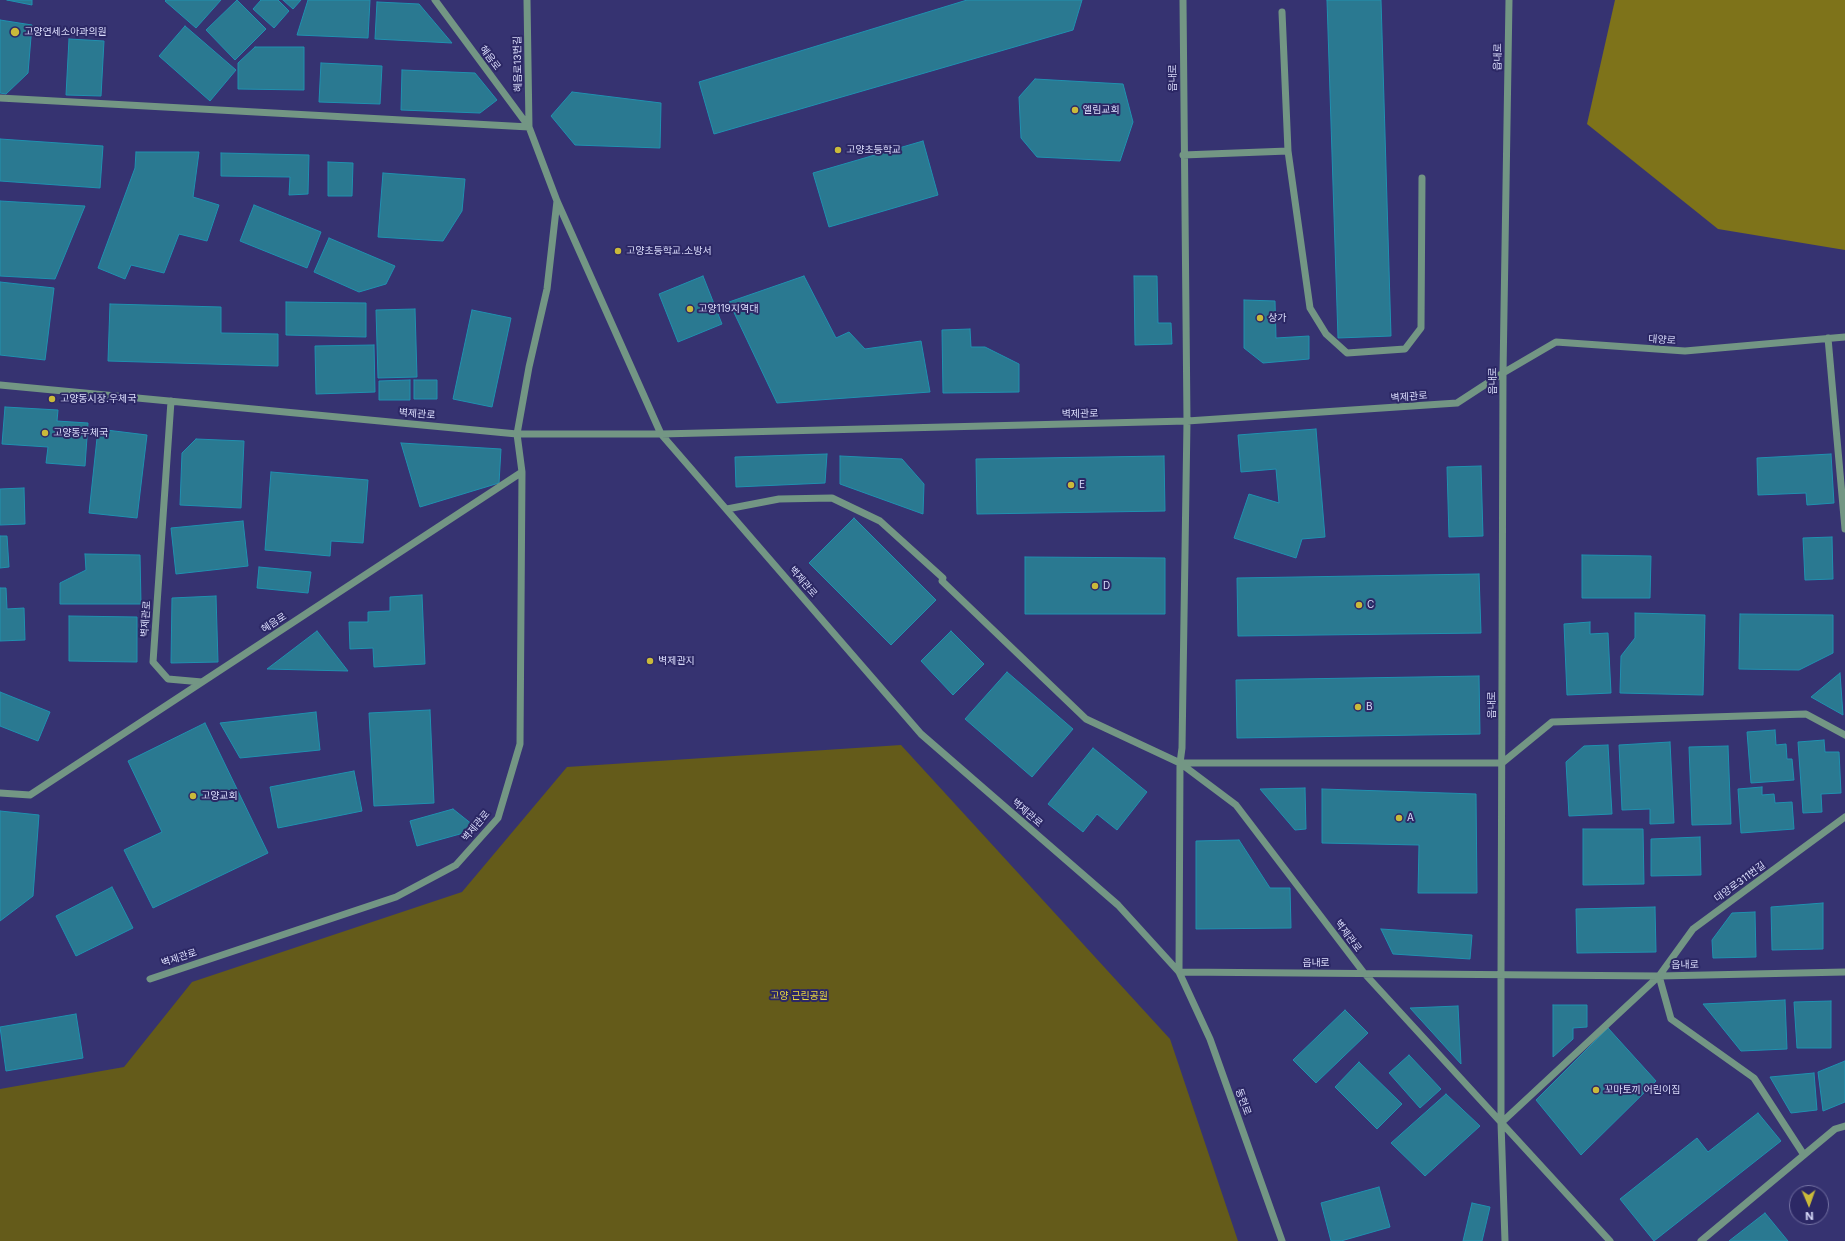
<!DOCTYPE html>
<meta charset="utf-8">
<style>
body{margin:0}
#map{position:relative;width:1845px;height:1241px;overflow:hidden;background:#363371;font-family:Inter,sans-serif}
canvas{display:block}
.north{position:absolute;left:1789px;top:1185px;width:40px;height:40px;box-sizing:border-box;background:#2c2865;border:1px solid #7270a1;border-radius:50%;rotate:178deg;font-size:11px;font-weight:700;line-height:16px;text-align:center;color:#dbddfc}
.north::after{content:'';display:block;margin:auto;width:14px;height:18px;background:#caba3a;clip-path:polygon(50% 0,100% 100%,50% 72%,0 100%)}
</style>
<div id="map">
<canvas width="1845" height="1241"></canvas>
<div class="north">N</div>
</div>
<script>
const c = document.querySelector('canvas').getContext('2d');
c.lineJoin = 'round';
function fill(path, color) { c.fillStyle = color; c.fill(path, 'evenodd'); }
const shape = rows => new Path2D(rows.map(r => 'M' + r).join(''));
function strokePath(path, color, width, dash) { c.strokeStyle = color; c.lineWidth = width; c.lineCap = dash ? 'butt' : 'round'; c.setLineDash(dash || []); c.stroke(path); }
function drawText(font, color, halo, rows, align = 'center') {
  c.font = font + ' Inter,"Noto Sans KR",sans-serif'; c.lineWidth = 4; c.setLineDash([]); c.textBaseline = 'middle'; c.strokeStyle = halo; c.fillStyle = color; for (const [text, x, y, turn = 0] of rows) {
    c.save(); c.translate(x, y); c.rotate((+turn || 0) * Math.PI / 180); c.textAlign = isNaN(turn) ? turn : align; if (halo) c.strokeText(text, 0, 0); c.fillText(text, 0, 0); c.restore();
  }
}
const green = shape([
 [901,745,1170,1039,1238,1241,0,1241,0,1089,124,1067,192,982,462,892,567,767]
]);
const forest = shape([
 [1615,0,1845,0,1845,250,1718,229,1587,124]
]);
const building = shape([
 [7,0,32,0,32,5,7,0],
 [166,0,221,0,196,28,165,1,166,0],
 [237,0,266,29,235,60,206,30,237,0],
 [261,0,278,0,289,11,274,28,253,9,261,0],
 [283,0,301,0,293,9,283,0],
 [308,0,370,0,368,38,297,35,308,0],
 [967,0,1082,0,1073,30,714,134,699,82,967,0],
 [1327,0,1381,0,1391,336,1338,338,1327,0],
 [377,2,419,4,452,43,375,39,377,2],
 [0,20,32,25,28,73,6,94,0,93,0,20],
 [185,26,236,70,210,101,159,56,185,26],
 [69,39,104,41,101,96,66,95,69,39],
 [255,47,304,47,304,90,238,89,238,63,255,47],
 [321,63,382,66,380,104,319,102,321,63],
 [402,70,475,73,497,100,480,113,401,110,402,70],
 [1035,79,1123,84,1133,122,1120,161,1037,157,1021,138,1019,97,1035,79],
 [572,92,661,103,660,148,575,145,551,116,572,92],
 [0,139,103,146,100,188,0,181,0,139],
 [923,141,938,195,829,227,813,173,923,141],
 [136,152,199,152,193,197,219,205,207,241,179,234,164,273,131,265,125,279,98,268,135,168,136,152],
 [221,153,309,155,308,194,289,195,290,177,221,176,221,153],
 [328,162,353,163,352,196,328,196,328,162],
 [383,173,465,179,462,211,443,241,378,237,383,173],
 [0,201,85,206,55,279,0,276,0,201],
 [254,205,321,232,307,268,240,241,254,205],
 [329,238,395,266,386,284,359,292,314,272,329,238],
 [703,276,722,324,678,342,659,294,703,276],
 [804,276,836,338,849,332,865,349,921,341,930,392,777,403,729,302,804,276],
 [1134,276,1157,276,1158,323,1171,323,1172,344,1135,345,1134,276],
 [0,282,54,288,45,360,0,355,0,282],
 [1244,300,1275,301,1276,338,1309,336,1309,359,1263,363,1244,348,1244,300],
 [286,302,366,303,366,337,286,335,286,302],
 [110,304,221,307,221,333,278,334,278,366,108,361,110,304],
 [415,309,417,377,378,378,376,310,415,309],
 [472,310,511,318,492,407,453,399,472,310],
 [970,329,971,347,985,347,1019,364,1019,392,943,393,942,330,970,329],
 [374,345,375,392,316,394,315,346,374,345],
 [410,380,410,400,379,400,379,381,410,380],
 [414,380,437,380,437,399,414,399,414,380],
 [5,407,58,410,57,421,88,423,85,466,46,463,48,447,2,444,5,407],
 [98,429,147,435,137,518,89,513,98,429],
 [1316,429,1325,537,1302,539,1296,558,1234,538,1249,494,1279,503,1276,469,1241,472,1238,435,1316,429],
 [196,439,244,441,241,508,180,505,182,453,196,439],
 [401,443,501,449,499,483,420,507,401,443],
 [827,454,825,483,736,487,735,457,827,454],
 [1831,454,1834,503,1807,505,1806,493,1758,495,1757,458,1831,454],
 [840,456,902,459,924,484,923,514,840,484,840,456],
 [1164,456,1165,511,977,514,976,459,1164,456],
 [1481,466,1483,536,1449,537,1447,467,1481,466],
 [271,472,368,480,363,543,331,541,330,556,265,550,271,472],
 [24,488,25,524,0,525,0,489,24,488],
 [854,518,936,600,891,645,809,563,854,518],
 [243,521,248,566,176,574,171,528,243,521],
 [0,536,7,536,9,567,0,568,0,536],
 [1832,537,1833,579,1805,580,1803,538,1832,537],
 [85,554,140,555,141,604,60,604,60,583,86,570,85,554],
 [1582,555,1651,556,1650,598,1582,598,1582,555],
 [1025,557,1165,558,1165,614,1025,614,1025,557],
 [259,567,311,572,308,593,257,588,259,567],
 [1479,574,1481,633,1238,636,1237,578,1479,574],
 [0,588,6,588,7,609,24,608,25,640,0,641,0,588],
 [422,595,425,664,374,667,373,648,350,649,349,622,368,622,368,612,390,611,390,597,422,595],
 [216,596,218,662,171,663,172,598,216,596],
 [1635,613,1705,615,1703,695,1620,693,1621,656,1635,638,1635,613],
 [1740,614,1833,615,1833,653,1799,670,1739,669,1740,614],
 [69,616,137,617,137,662,69,661,69,616],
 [1590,622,1590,634,1608,633,1611,693,1567,695,1564,624,1590,622],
 [317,631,348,671,267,669,317,631],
 [951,631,984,664,953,695,921,661,951,631],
 [1007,672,1073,729,1032,777,965,719,1007,672],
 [1840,673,1843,715,1811,697,1840,673],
 [1479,676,1480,734,1237,738,1236,680,1479,676],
 [0,692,50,712,38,741,0,726,0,692],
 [430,710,434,803,374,806,369,713,430,710],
 [316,712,320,750,240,758,220,723,316,712],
 [205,723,268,853,153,908,124,850,162,832,128,761,205,723],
 [1775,730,1776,745,1786,744,1787,759,1792,759,1794,780,1751,783,1747,732,1775,730],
 [1824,740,1825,752,1839,752,1841,793,1821,794,1822,812,1803,813,1798,742,1824,740],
 [1670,742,1674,823,1650,824,1650,809,1622,810,1619,745,1670,742],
 [1608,745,1612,814,1569,816,1566,762,1584,746,1608,745],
 [1728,746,1731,824,1692,825,1689,747,1728,746],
 [1093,748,1147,792,1117,830,1097,814,1083,832,1048,804,1093,748],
 [354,771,362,811,278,828,270,787,354,771],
 [1762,787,1762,795,1774,794,1775,803,1792,802,1794,829,1741,833,1738,789,1762,787],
 [1305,788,1306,829,1295,830,1260,789,1305,788],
 [1322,789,1476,794,1477,893,1418,893,1419,845,1322,843,1322,789],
 [453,809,478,829,417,846,410,821,453,809],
 [0,811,39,815,33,896,0,921,0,811],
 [1583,829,1643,829,1644,884,1583,885,1583,829],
 [1700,837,1701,875,1651,876,1651,839,1700,837],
 [1239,840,1270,888,1290,888,1291,928,1196,929,1196,841,1239,840],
 [112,887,133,928,76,956,56,916,112,887],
 [1823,903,1823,949,1772,950,1771,907,1823,903],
 [1655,907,1656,952,1577,953,1576,909,1655,907],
 [1755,912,1756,957,1713,958,1712,940,1732,913,1755,912],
 [1381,929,1472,935,1470,959,1393,954,1381,929],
 [1785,1000,1787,1049,1741,1051,1703,1004,1785,1000],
 [1831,1001,1831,1048,1797,1048,1794,1002,1831,1001],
 [1553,1005,1587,1005,1587,1027,1573,1028,1573,1039,1553,1057,1553,1005],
 [1458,1006,1461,1064,1410,1008,1458,1006],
 [1345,1010,1368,1033,1316,1083,1293,1060,1345,1010],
 [76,1014,83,1058,6,1071,0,1027,76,1014],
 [1608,1028,1656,1081,1581,1155,1536,1100,1608,1028],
 [1409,1055,1441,1089,1420,1108,1389,1073,1409,1055],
 [1845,1061,1845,1102,1823,1111,1818,1072,1845,1061],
 [1359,1062,1402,1104,1377,1129,1335,1087,1359,1062],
 [1814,1073,1817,1110,1791,1113,1770,1077,1814,1073],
 [1446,1094,1480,1126,1425,1176,1391,1143,1446,1094],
 [1758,1113,1781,1141,1654,1241,1620,1199,1697,1138,1708,1152,1758,1113],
 [1379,1187,1390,1227,1341,1241,1331,1241,1321,1203,1379,1187],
 [1472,1203,1490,1207,1482,1241,1463,1241,1472,1203],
 [1765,1213,1788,1241,1729,1241,1765,1213]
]);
const minor = shape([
 [435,0,529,127,557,201,661,434,1187,421,1457,403,1503,373,1556,342,1685,351,1845,337],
 [527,0,529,127],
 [1282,12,1288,151,1310,308,1326,334,1347,353,1405,349,1421,328,1422,178],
 [0,98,529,127],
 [1183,155,1288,151],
 [1828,338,1845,529],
 [0,385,517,434,661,434,921,734,1118,905,1179,972,1210,1039,1282,1241],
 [171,401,153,662,168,679,202,682],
 [727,509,779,499,832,498,880,521,943,578,942,581,1086,719,1180,763,1236,805,1364,973,1610,1241],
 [1180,763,1502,763,1552,722,1806,714,1845,735],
 [0,793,30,795,522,472,517,434,529,367,547,289,557,201],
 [1179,972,1180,763,1182,748,1187,421,1183,0],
 [1179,972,1659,976,1845,972],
 [1659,976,1671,1019,1754,1078,1804,1155],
 [150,979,396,897,456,865,498,818,520,744,522,472],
 [1501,1123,1659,976,1693,929,1845,817],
 [1505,1241,1501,1123,1501,975,1503,373,1509,0],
 [1701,1241,1835,1129,1845,1126]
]);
const markers = [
 [15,32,5,"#caba3a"],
 [1075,110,4,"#caba3a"],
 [838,150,4,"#caba3a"],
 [618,251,4,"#caba3a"],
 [690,309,4,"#caba3a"],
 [1260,318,4,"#caba3a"],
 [52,399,4,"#caba3a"],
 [45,433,4,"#caba3a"],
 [1071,485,4,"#caba3a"],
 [1095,586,4,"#caba3a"],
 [1359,605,4,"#caba3a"],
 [650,661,4,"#caba3a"],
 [1358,707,4,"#caba3a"],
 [193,796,4,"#caba3a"],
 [1399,818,4,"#caba3a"],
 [1596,1090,4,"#caba3a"]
];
const poiNames = [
 ["고양연세소아과의원",24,32],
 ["엘림교회",1083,110],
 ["고양초등학교",846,150],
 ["고양초등학교.소방서",626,251],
 ["고양119지역대",698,309],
 ["상가",1268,318],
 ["고양동시장.우체국",60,399],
 ["고양동우체국",53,433],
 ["E",1079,485],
 ["D",1103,586],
 ["C",1367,605],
 ["벽제관지",658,661],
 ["B",1366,707],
 ["고양교회",201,796],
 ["A",1407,818],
 ["꼬마토끼 어린이집",1604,1090]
];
const streetNames = [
 ["읍내로",1498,57,-89],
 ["혜음로",490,58,53],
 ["혜음로13번길",518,64,-91],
 ["읍내로",1173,78,-90],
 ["대양로",1662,340,4],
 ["읍내로",1493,381,-90],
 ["벽제관로",1409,397,-4],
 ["벽제관로",417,414,5],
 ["벽제관로",1080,414,-1],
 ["벽제관로",803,582,49],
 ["벽제관로",146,619,-86],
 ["혜음로",274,623,-33],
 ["읍내로",1492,705,-90],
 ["벽제관로",1027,813,41],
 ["벽제관로",476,826,-50],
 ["대양로311번길",1740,882,-36],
 ["벽제관로",1348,936,53],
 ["벽제관로",179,958,-18],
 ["읍내로",1316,963],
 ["읍내로",1685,965,-1],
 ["동헌로",1243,1102,70]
];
const parkNames = [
 ["고양 근린공원",799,996]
];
fill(green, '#645b1a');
fill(forest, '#7e731a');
fill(building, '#2a7991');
strokePath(building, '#2091b0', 1);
strokePath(minor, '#739684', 7);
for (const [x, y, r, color] of markers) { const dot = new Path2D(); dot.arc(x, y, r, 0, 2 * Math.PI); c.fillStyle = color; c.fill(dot); strokePath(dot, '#2c2865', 1.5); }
drawText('10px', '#dbddfc', '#2c2865', poiNames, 'left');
drawText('10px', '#dbddfc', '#2c2865', streetNames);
drawText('10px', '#e8d53f', '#2c2865', parkNames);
</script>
